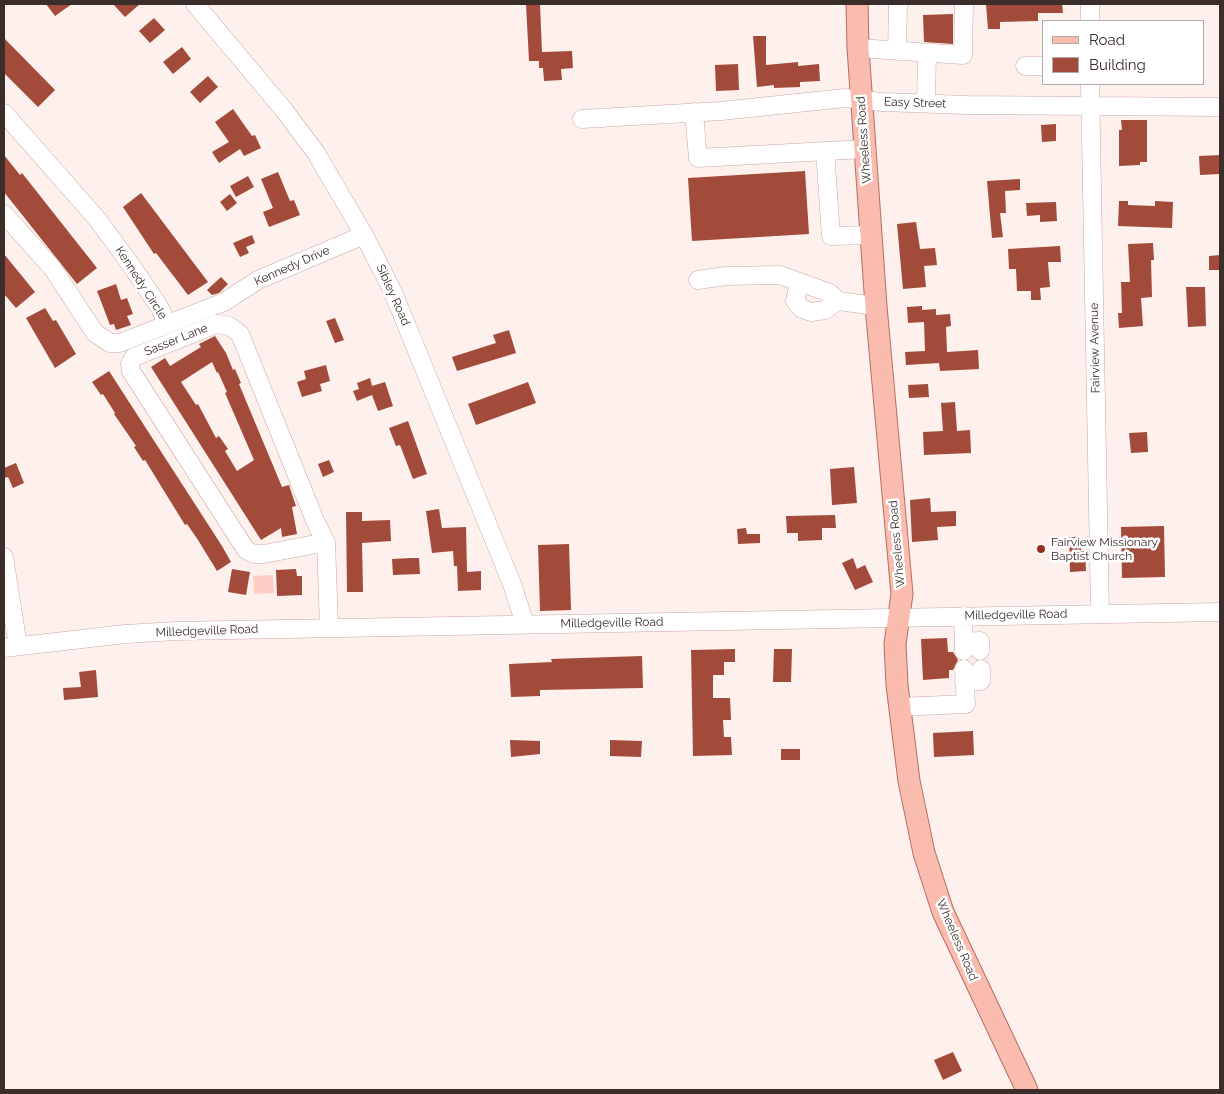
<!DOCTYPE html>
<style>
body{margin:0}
#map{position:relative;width:1224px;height:1094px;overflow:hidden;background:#fef0ed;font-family:Raleway,sans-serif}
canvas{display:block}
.frame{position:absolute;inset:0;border:5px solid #3a2d2a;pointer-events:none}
.legend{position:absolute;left:1042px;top:20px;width:162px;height:65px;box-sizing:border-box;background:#fff;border:1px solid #b0abaa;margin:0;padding:6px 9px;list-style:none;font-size:15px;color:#3a2d2a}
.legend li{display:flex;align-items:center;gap:10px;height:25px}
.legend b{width:25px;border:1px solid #b0abaa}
</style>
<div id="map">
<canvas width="1224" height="1094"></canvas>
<div class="frame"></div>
<ul class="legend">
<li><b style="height:6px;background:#fbbcb0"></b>Road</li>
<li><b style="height:14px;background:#a34b3b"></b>Building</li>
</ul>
</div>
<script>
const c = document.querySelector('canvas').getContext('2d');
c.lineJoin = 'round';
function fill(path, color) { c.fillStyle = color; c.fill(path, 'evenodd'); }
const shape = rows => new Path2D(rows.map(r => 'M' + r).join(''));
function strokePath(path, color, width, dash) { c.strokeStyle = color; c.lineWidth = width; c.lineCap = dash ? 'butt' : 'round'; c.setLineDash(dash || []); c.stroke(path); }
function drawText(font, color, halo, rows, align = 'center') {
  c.font = font + ' Raleway,sans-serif'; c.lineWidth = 5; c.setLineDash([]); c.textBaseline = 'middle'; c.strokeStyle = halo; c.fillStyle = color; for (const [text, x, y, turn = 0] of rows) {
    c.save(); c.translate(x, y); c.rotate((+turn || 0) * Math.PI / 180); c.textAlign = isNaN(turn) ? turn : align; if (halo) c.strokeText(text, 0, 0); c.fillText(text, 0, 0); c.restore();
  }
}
const green = shape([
 [273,575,274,593,254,594,253,576]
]);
const building = shape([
 [46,4,72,4,55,16],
 [113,4,140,4,125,17],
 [526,4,540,4,542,52,572,51,573,68,561,69,562,80,544,81,543,68,539,68,539,61,529,61],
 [986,4,1062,4,1063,13,1038,13,1038,21,1000,22,1000,29,988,29],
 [953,14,953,44,924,42,923,15],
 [154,18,165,30,150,43,139,31],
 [753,36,766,36,766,65,798,62,798,66,819,64,820,81,800,82,800,87,774,88,774,85,757,87],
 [4,38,55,90,38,107,4,73],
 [182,47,191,59,173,74,163,62],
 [738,64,739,90,716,91,715,65],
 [208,76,218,87,200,103,190,92],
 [233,109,252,136,255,135,261,148,244,156,240,149,219,163,212,152,229,142,215,122],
 [1121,120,1147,120,1147,162,1140,162,1140,165,1119,166,1119,130,1122,130],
 [1056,124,1056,141,1042,142,1041,125],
 [4,155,20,175,22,173,97,268,77,284,4,192],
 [1220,155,1220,174,1200,175,1199,156],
 [805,171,809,234,692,241,688,178],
 [278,172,290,201,294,200,300,215,269,227,263,212,273,208,261,179],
 [248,176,254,187,236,197,230,186],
 [1020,179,1020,190,1005,191,1006,213,1000,213,1003,237,992,238,987,181],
 [141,193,208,282,188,295,156,253,154,254,123,207],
 [230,194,237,203,227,211,220,202],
 [1119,201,1128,201,1128,205,1155,206,1155,201,1173,202,1172,228,1118,226],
 [1056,202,1057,221,1040,222,1040,215,1027,216,1026,203],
 [916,222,920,249,935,248,937,265,924,266,926,287,903,289,897,224],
 [252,235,255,243,246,247,249,253,240,257,233,243],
 [1153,243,1154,260,1151,260,1152,297,1141,298,1143,326,1119,328,1118,313,1122,313,1121,282,1130,282,1128,244],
 [1060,246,1061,262,1048,262,1050,287,1040,288,1041,300,1031,300,1031,291,1017,291,1016,269,1009,269,1008,249],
 [4,254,35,292,16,308,4,294],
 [1220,255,1220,270,1209,270,1209,256],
 [221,277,228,284,219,293,212,295,207,290],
 [116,284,121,300,127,298,133,314,127,316,131,325,116,330,114,324,110,325,97,291],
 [1186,287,1205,287,1206,326,1188,327],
 [922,306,922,310,936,309,936,315,950,314,951,326,946,327,947,352,978,350,979,369,940,371,939,363,906,365,905,352,925,351,924,322,908,323,907,307],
 [45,308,53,321,56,320,76,354,55,368,26,318],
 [335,318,344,340,335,343,326,321],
 [509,330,516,353,457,371,452,357,496,343,493,335],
 [215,336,226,353,233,370,235,369,241,383,239,384,282,487,289,485,296,506,292,507,297,534,282,537,281,528,261,540,151,367,165,358,170,366,201,347,199,344],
 [212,362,217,373,218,372,227,392,225,393,254,460,237,471,225,451,228,449,219,436,216,438,198,404,196,405,181,382],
 [326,365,330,381,320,384,322,391,302,397,297,382,306,379,304,371],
 [109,371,222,546,231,562,217,571,198,540,187,524,185,525,145,460,143,461,134,447,136,446,114,414,115,413,103,394,101,395,92,382],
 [370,378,372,386,385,382,393,406,378,411,372,395,357,401,353,391,359,389,357,383],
 [528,382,536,403,476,425,468,404],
 [928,384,929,397,909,398,908,385],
 [955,402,957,431,970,430,971,453,924,455,923,432,943,431,941,403],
 [408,421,427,474,413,479,400,445,396,446,389,428],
 [1147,432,1148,452,1131,453,1129,433],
 [329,460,334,472,323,477,318,464],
 [16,463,24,483,13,488,8,477,4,478,4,468],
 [854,467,857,503,832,505,830,469],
 [930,498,931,512,956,511,956,526,937,527,938,540,912,542,910,500],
 [439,509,442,528,466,527,467,572,481,571,481,590,458,591,457,566,454,566,453,551,432,553,426,511],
 [346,512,362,512,362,521,390,520,391,541,362,543,363,592,347,592],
 [835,515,836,528,822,528,822,540,798,541,798,533,787,533,786,516],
 [1164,526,1165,577,1122,578,1121,527],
 [746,528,747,534,760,534,760,543,738,544,737,529],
 [1069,537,1080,537,1081,551,1085,551,1086,571,1070,572],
 [569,544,571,610,540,611,538,545],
 [411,558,419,558,420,574,393,575,392,559],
 [853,558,857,569,865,565,873,582,855,590,842,563],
 [232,569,250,572,246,595,228,592],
 [296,569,297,576,302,576,302,595,277,596,276,570],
 [947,638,948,652,953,652,958,660,953,670,949,670,949,678,923,680,921,639],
 [735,649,735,662,724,662,724,675,713,675,713,698,730,698,731,720,723,720,724,737,731,737,732,755,693,756,691,650],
 [774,649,792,649,791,682,773,682],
 [642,656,643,688,540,690,540,696,511,697,509,664,552,662,551,659],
 [96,670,98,697,64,700,63,688,81,687,79,672],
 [973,731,974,755,934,757,933,733],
 [510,740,540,741,540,754,511,757],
 [610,740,642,741,641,757,610,756],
 [781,749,800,749,800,760,781,760],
 [953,1052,962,1071,943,1080,934,1060]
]);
const minor = shape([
 [195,4,284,110,316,153,364,235,393,292,512,584,525,624],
 [1090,4,1090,21],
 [858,48,963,55,964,4],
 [897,51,898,4],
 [1025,66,1043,66],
 [1090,84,1100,613],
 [926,103,927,53],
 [694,112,698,158,865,149],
 [4,113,98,220,133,268,160,308,167,324],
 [582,119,721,111,845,98,882,102,967,105,1220,107],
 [825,151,831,236,871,235],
 [4,214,53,269,95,333,110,343,120,343,224,302,258,280,364,235],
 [698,280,726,276,780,275,799,282],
 [838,301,825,310,811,312,802,309,795,301,799,282,830,293,838,301,876,306],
 [326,542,264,554,254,554,246,550,131,371,130,364,134,357,217,324,229,326,240,334,316,523,326,542,329,627],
 [4,557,18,646],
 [963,616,964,651],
 [964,642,980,641,980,651],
 [4,648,125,634,176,631,1220,612],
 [964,681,981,681,981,669],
 [899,707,966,704,964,669]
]);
const major = shape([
 [857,4,858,48,876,306,902,594,895,644,897,685,909,781,924,853,943,912,1027,1090]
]);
const markers = [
 [1041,549,5,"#962c1c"]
];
const streetNames = [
 ["Easy Street",915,103,2],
 ["Wheeless Road",864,140,-94],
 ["Kennedy Drive",292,266,-24],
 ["Kennedy Circle",141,283,57],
 ["Sibley Road",393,295,66],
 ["Sasser Lane",176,340,-22],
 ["Fairview Avenue",1095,348,-91],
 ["Wheeless Road",897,544,-95],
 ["Milledgeville Road",1016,615,-1],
 ["Milledgeville Road",612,623,-1],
 ["Milledgeville Road",207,631,-2],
 ["Wheeless Road",957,940,67]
];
const poiNames = [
 ["Fairview Missionary",1051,542],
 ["Baptist Church",1051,556]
];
fill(green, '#fecec4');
fill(building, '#a34b3b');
strokePath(minor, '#c8a8a2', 19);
strokePath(major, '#b66d5f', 23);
strokePath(minor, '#fff', 18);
strokePath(major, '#fbbcb0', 21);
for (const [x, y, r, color] of markers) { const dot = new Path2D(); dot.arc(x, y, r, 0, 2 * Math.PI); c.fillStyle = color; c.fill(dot); strokePath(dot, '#fff', 2); }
drawText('12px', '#3a2d2a', '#fff', streetNames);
drawText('12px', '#3a2d2a', '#fff', poiNames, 'left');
</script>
